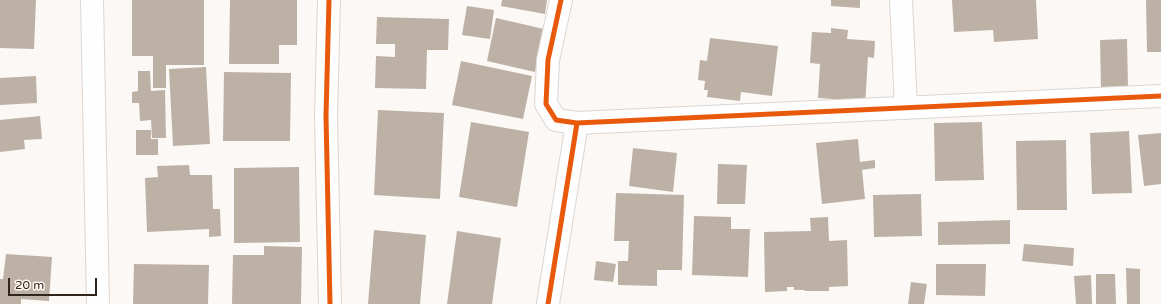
<!DOCTYPE html>
<style>
body{margin:0}
#map{position:relative;width:1161px;height:304px;overflow:hidden;background:#fbf8f5;font-family:"Varela Round",sans-serif}
canvas{display:block}
.scale{position:absolute;left:8px;top:278px;width:89px;height:18px;box-sizing:border-box;border:2px solid #31251c;border-top:0;padding-left:5px;font-size:12px;line-height:14px;white-space:nowrap;color:#31251c;-webkit-text-stroke:3px #fef7f2;paint-order:stroke}
</style>
<div id="map">
<canvas width="1161" height="304"></canvas>
<div class="scale">20 m</div>
</div>
<script>
const c = document.querySelector('canvas').getContext('2d');
c.lineJoin = 'round';
function fill(path, color) { c.fillStyle = color; c.fill(path, 'evenodd'); }
const shape = rows => new Path2D(rows.map(r => 'M' + r).join(''));
function strokePath(path, color, width, dash) { c.strokeStyle = color; c.lineWidth = width; c.lineCap = dash ? 'butt' : 'round'; c.setLineDash(dash || []); c.stroke(path); }
const building = shape([
 [0,0,36,0,34,49,0,48],
 [132,0,204,0,204,65,166,65,166,88,153,88,153,56,132,56],
 [230,0,297,0,297,45,279,45,279,64,229,64],
 [502,0,547,0,545,14,501,6],
 [831,0,860,0,860,8,831,6],
 [952,0,1036,0,1038,39,994,42,993,30,954,32],
 [1146,0,1161,0,1161,52,1147,52],
 [467,6,494,10,490,39,462,35],
 [377,17,449,19,448,50,427,50,426,89,375,88,376,56,395,57,395,44,376,44],
 [496,18,544,29,535,72,487,61],
 [831,28,848,30,847,39,875,41,874,58,868,57,865,106,849,100,818,98,820,64,810,63,812,32,831,33],
 [710,38,778,46,772,96,741,92,740,101,707,97,708,90,704,90,705,81,698,80,700,60,707,61],
 [1127,39,1128,88,1101,89,1100,40],
 [461,61,532,76,523,119,452,105],
 [206,67,210,144,173,146,169,69],
 [138,71,150,71,151,91,165,90,166,138,152,138,151,120,140,121,139,103,132,103,132,92,138,91],
 [224,72,291,73,290,141,223,141],
 [36,76,37,103,0,105,0,78],
 [378,110,444,113,440,199,374,195],
 [40,116,42,139,24,140,25,149,0,152,0,120],
 [471,122,529,132,517,207,459,197],
 [982,122,984,180,935,181,934,123],
 [136,130,151,130,151,139,158,139,158,155,136,155],
 [1129,131,1132,193,1092,194,1090,133],
 [1161,133,1161,184,1144,186,1138,135],
 [858,139,860,162,875,160,875,168,862,170,865,199,822,204,816,143],
 [1066,140,1067,210,1017,210,1016,141],
 [633,148,677,153,673,192,629,186],
 [718,164,747,165,745,204,717,204],
 [189,165,190,175,212,175,213,209,220,209,221,236,209,237,209,229,147,232,145,178,158,177,157,166],
 [299,167,300,242,234,243,234,168],
 [616,193,684,195,682,270,657,270,657,286,618,285,618,261,628,261,629,241,614,241],
 [921,194,922,236,874,237,873,195],
 [694,216,731,217,731,229,750,229,748,277,692,275],
 [828,217,829,241,847,240,848,286,829,287,829,291,804,291,805,290,794,290,794,287,787,287,787,291,765,292,764,232,811,231,810,218],
 [1010,220,1010,244,938,245,938,222],
 [374,230,426,235,420,304,368,304],
 [457,231,501,238,492,304,447,304],
 [1024,244,1074,248,1073,266,1022,261],
 [264,246,302,247,301,304,232,304,233,255,264,255],
 [6,254,52,257,49,301,21,299,21,304,0,304,0,279,3,279],
 [596,261,616,264,613,282,594,280],
 [134,264,209,265,208,304,133,304],
 [936,264,986,264,985,296,936,295],
 [1126,268,1140,269,1140,304,1127,304],
 [1096,274,1115,274,1116,304,1096,304],
 [1091,275,1092,304,1076,304,1074,276],
 [911,282,927,284,924,304,908,304]
]);
const street = shape([
 [92,0,98,304],
 [329,0,326,116,330,304],
 [901,0,906,108],
 [577,123,1161,96],
 [548,304,577,123,556,120,546,104,548,60,561,0]
]);
const cycleway = shape([
 [329,0,326,116,330,304],
 [577,123,1161,96],
 [548,304,577,123,556,120,546,104,548,60,561,0]
]);
fill(building, '#bdb1a6');
strokePath(street, '#ddd5d0', 24);
strokePath(street, '#fefefe', 22);
strokePath(cycleway, '#e8590c', 5);
</script>
